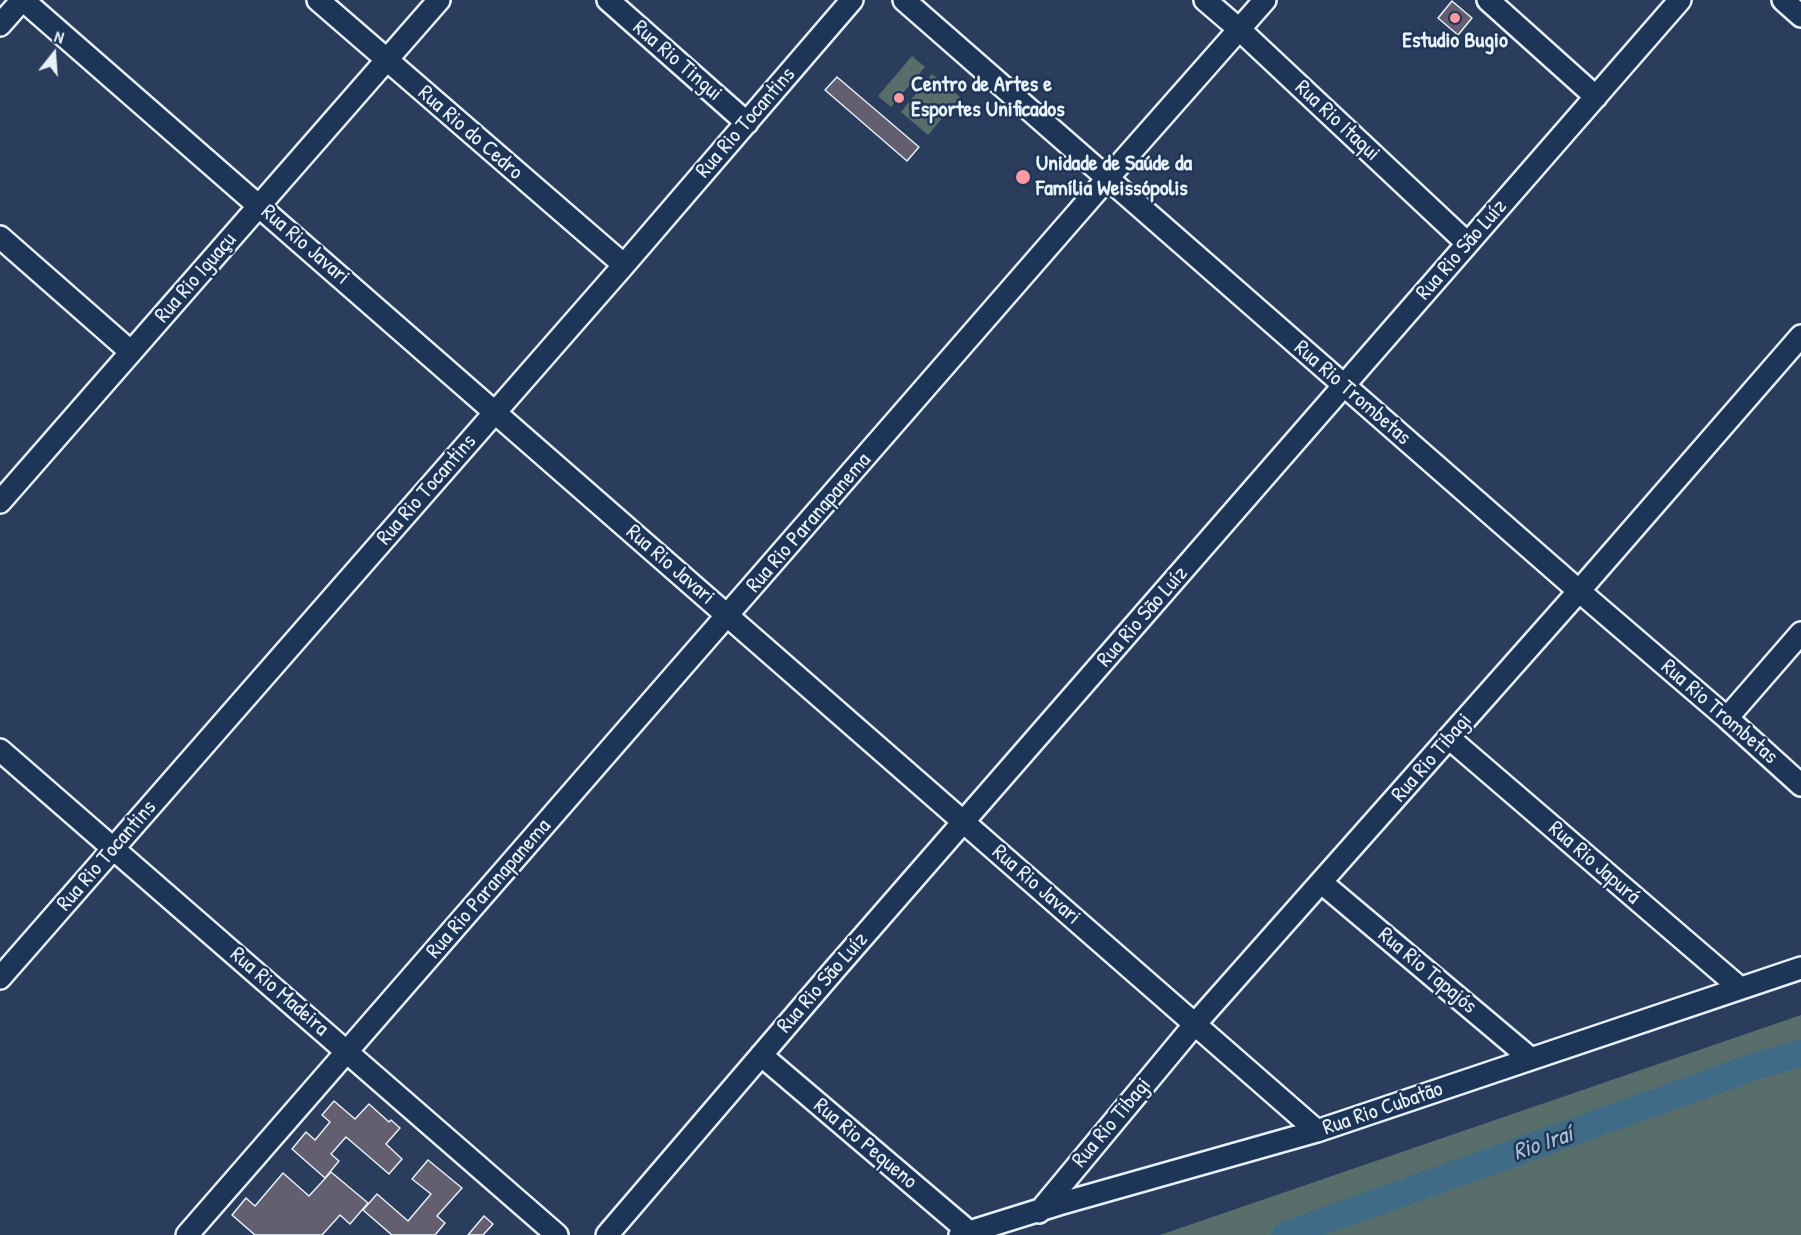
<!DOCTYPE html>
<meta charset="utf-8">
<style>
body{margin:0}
#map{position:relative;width:1801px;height:1235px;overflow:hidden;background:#2b3d5c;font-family:"Patrick Hand",sans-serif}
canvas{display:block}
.north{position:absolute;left:24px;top:24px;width:60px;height:60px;-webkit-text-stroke:4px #1d3557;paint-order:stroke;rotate:17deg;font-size:16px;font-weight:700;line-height:24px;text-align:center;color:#e8f1f8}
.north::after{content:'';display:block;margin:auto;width:21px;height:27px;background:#e8f1f8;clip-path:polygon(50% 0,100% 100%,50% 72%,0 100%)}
</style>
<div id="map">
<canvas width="1801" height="1235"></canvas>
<div class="north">N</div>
</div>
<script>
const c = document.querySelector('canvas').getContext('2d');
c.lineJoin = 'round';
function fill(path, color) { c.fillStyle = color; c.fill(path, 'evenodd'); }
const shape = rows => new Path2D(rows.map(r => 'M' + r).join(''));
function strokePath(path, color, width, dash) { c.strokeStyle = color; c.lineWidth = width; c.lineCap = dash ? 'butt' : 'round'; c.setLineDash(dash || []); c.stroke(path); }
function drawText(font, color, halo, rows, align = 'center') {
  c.font = font + ' "Patrick Hand",sans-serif'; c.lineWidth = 5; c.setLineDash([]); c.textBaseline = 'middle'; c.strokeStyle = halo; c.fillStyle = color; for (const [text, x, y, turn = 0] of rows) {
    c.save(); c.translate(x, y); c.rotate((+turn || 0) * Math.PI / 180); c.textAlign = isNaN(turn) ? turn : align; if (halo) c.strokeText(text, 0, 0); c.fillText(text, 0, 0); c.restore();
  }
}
const green = shape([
 [912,56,925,67,891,107,878,96],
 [932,74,960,97,928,135,901,112],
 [1801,1015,1801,1235,1160,1235]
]);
const river = shape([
 [1285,1235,1759,1065,1801,1053]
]);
const building = shape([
 [1452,1,1472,18,1458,35,1438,18,1452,1],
 [837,77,919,147,907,161,825,90,837,77],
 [334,1101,355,1119,369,1104,389,1122,391,1120,400,1128,386,1144,402,1159,389,1174,346,1137,331,1154,339,1161,325,1178,292,1149,306,1132,315,1140,330,1122,322,1115,334,1101],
 [428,1160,462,1188,437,1216,445,1223,435,1235,392,1235,363,1210,377,1194,408,1221,431,1194,412,1179,428,1160],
 [331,1172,368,1203,350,1224,340,1215,322,1235,255,1235,232,1215,246,1198,255,1206,283,1173,309,1196,331,1172],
 [484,1216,493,1224,483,1235,468,1235,484,1216]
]);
const minor = shape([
 [23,0,1317,1131],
 [318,0,624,265],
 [608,0,747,123],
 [904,0,1579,591,1727,718,1801,785],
 [1205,0,1240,30,1467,243],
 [1488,0,1596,97],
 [1783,0,1801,16],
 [0,25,22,0],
 [0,237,131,352],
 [0,502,439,0],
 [1727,718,1801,633],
 [1449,738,1740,988],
 [0,750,557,1235],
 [1322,883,1531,1059],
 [0,978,624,265,852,0],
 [761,1055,969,1232],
 [1039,1212,1195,1024,1579,591,1801,336],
 [187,1235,1107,179,1265,0],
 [607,1235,835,969,1680,0],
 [960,1235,1059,1204,1317,1131,1801,968]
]);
const markers = [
 [1455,18,6,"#ff9aa2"],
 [899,98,6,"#ff9aa2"],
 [1023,177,8,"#ff9aa2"]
];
const poiNames = [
 ["Estudio Bugio",1455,41,"center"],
 ["Centro de Artes e",911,85],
 ["Esportes Unificados",911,110],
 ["Unidade de Saúde da",1036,164],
 ["Família Weissópolis",1036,189]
];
const streetNames = [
 ["Rua Rio Tingui",677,61,41],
 ["Rua Rio Itaqui",1337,121,43],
 ["Rua Rio Tocantins",746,123,-49],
 ["Rua Rio do Cedro",470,133,41],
 ["Rua Rio Javari",305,245,41],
 ["Rua Rio São Luíz",1462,250,-49],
 ["Rua Rio Iguaçu",196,278,-49],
 ["Rua Rio Trombetas",1352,393,41],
 ["Rua Rio Tocantins",427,490,-49],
 ["Rua Rio Paranapanema",809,523,-49],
 ["Rua Rio Javari",670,565,41],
 ["Rua Rio São Luíz",1143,617,-49],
 ["Rua Rio Trombetas",1719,712,41],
 ["Rua Rio Tibagi",1432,758,-49],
 ["Rua Rio Tocantins",107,856,-49],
 ["Rua Rio Japurá",1594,863,41],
 ["Rua Rio Javari",1036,885,41],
 ["Rua Rio Paranapanema",489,889,-49],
 ["Rua Rio Tapajós",1427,971,40],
 ["Rua Rio São Luíz",823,983,-49],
 ["Rua Rio Madeira",279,992,41],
 ["Rua Rio Cubatão",1383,1109,-19],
 ["Rua Rio Tibagi",1112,1123,-50],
 ["Rua Rio Pequeno",865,1144,40]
];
const waterNames = [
 ["Rio Iraí",1543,1144,-19]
];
fill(green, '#576e6a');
strokePath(river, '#406b87', 27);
fill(building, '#635f70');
strokePath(building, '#e8f1f8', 1.5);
strokePath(minor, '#e8f1f8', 26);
strokePath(minor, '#1d3557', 21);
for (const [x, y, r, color] of markers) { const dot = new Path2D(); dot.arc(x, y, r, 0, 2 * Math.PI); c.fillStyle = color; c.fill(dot); strokePath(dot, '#1d3557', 2); }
drawText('bold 22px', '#e8f1f8', '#1d3557', poiNames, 'left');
drawText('22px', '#e8f1f8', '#1d3557', streetNames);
drawText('italic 24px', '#adc2d0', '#1d3557', waterNames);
</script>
